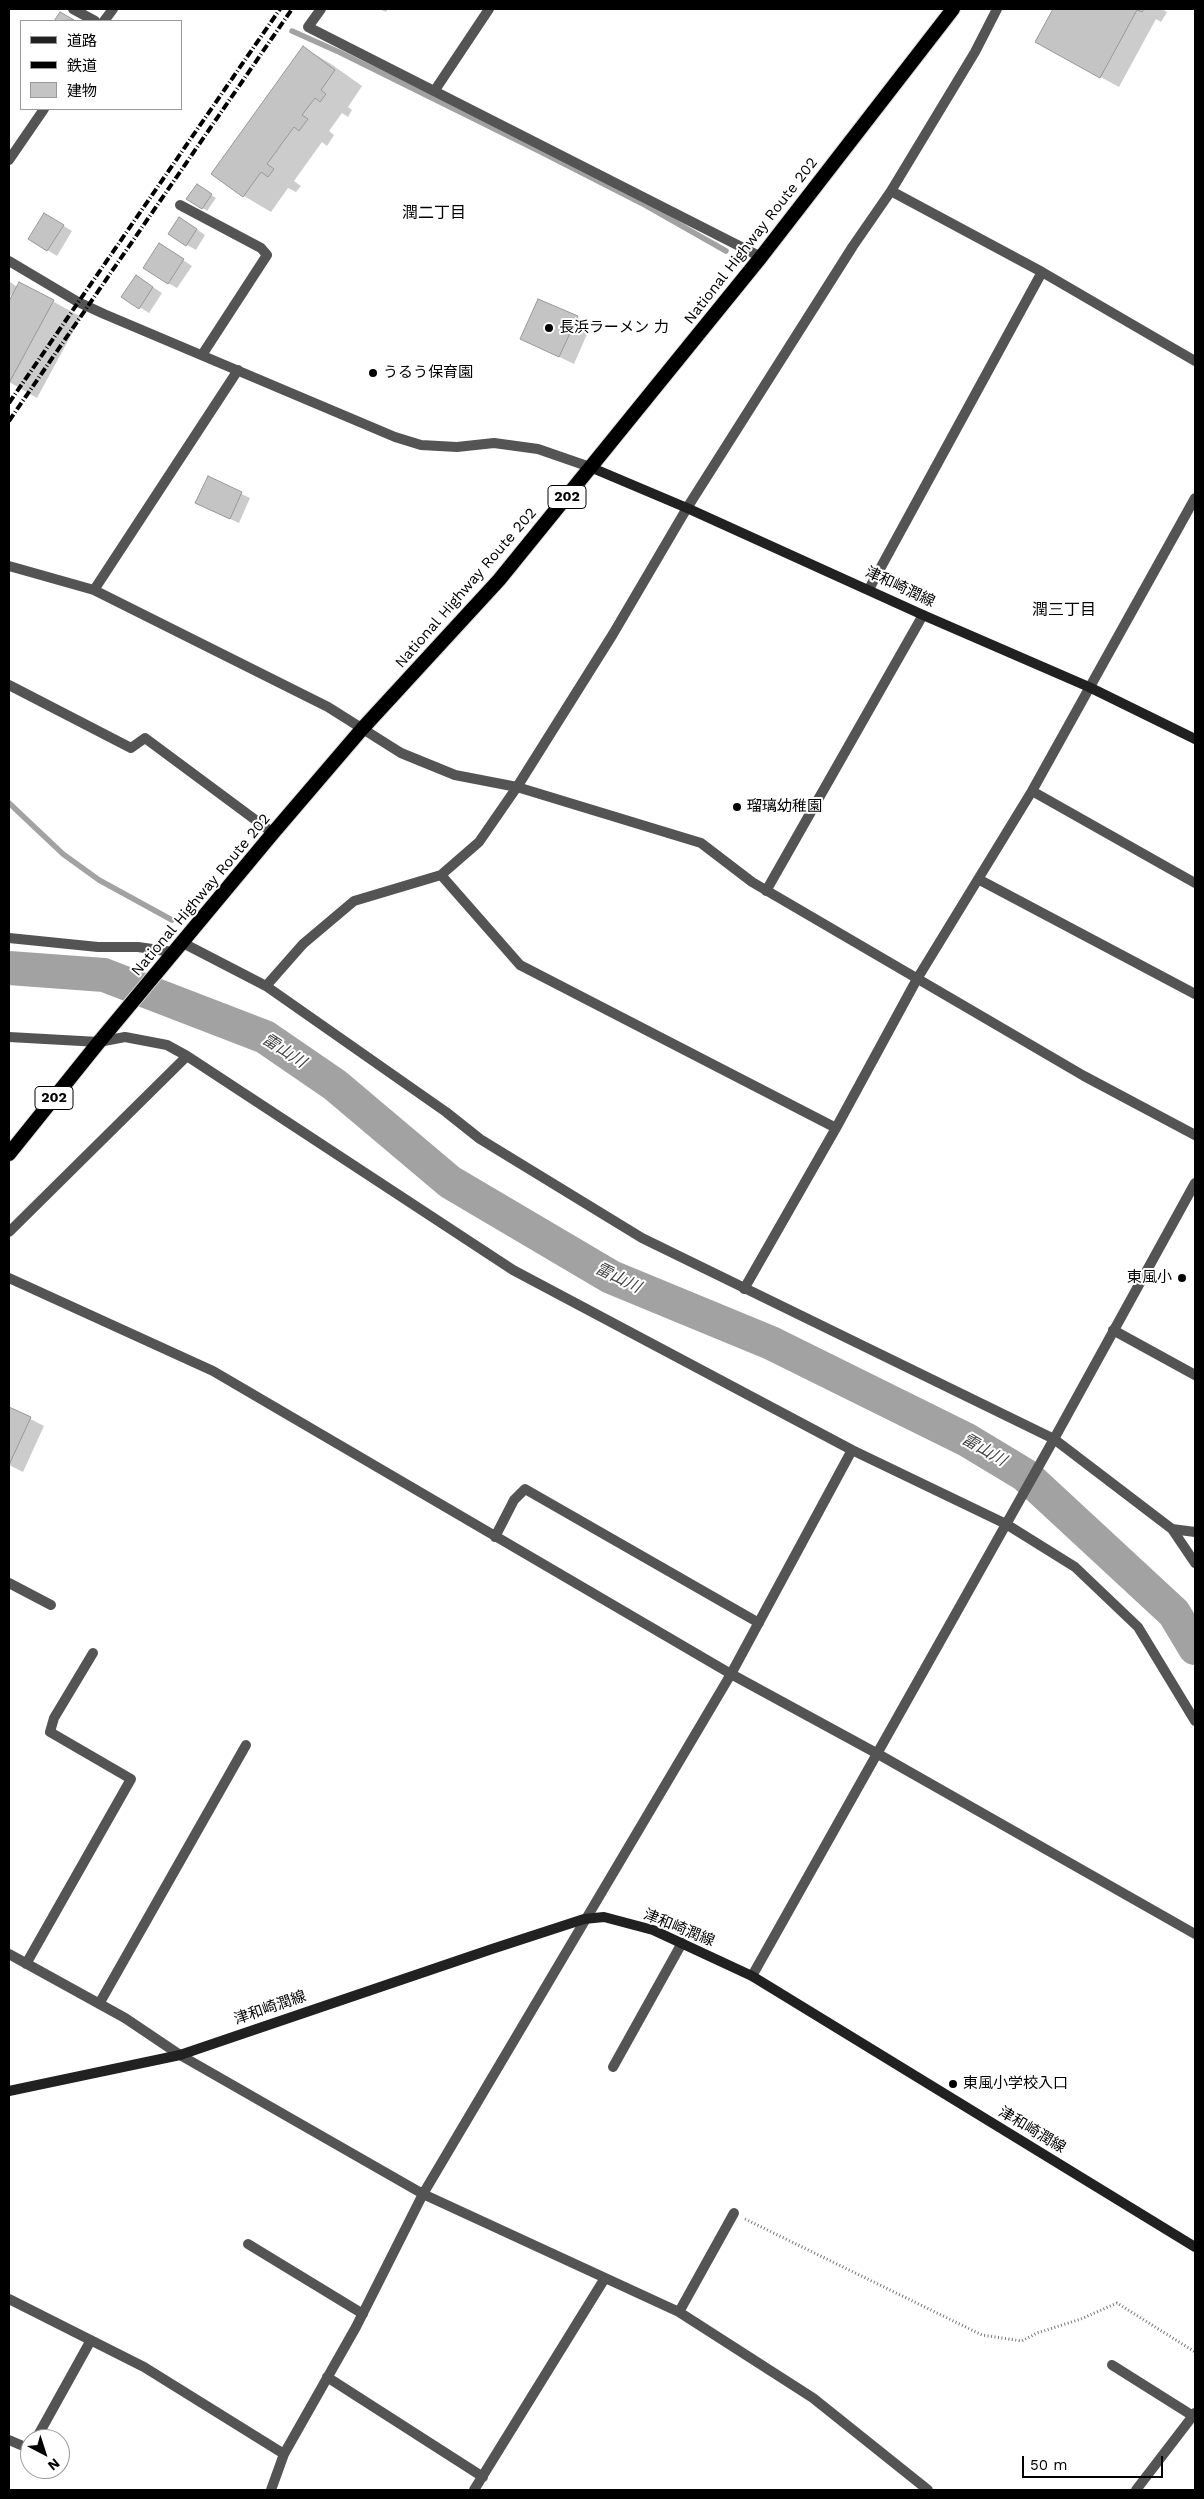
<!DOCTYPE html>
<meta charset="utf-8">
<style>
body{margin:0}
#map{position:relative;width:1204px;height:2499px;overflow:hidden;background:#fff;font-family:"Work Sans","Noto Sans JP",sans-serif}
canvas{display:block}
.frame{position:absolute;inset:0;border:10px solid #000;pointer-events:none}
.legend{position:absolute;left:20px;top:20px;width:162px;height:90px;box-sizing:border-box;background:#fff;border:1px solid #999;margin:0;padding:6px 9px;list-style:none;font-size:15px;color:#000}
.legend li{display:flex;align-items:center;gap:10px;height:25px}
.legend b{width:25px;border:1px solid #999}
.north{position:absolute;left:20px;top:2429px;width:50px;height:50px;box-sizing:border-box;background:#fff;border:1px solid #999;border-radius:50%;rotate:140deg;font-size:14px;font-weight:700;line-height:20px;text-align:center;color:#000}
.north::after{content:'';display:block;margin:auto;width:18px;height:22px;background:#000;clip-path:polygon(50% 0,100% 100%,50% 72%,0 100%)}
.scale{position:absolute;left:1022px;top:2456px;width:141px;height:22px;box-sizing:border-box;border:2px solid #000;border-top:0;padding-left:6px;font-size:15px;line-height:18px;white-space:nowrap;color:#000;-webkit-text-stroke:4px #fff;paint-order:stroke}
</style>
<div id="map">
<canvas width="1204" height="2499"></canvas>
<div class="frame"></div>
<ul class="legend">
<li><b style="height:6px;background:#212121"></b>道路</li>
<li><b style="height:6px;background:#000"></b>鉄道</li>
<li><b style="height:14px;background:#c4c4c4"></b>建物</li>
</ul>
<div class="north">N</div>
<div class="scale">50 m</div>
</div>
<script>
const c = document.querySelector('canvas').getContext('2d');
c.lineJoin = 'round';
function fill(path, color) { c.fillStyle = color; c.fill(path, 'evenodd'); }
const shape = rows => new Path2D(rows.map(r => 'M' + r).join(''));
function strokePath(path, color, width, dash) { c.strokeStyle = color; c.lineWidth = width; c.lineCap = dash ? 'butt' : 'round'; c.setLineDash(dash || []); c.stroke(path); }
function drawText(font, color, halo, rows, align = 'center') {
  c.font = font + ' "Work Sans","Noto Sans JP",sans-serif'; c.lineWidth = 4; c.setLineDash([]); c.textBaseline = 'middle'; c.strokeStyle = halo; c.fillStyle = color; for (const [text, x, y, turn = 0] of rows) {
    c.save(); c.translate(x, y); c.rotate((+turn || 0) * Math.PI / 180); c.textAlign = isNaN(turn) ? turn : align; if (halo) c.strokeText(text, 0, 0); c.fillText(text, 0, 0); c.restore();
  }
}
const shadow = shape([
 [379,9,388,9,386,12],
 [1055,9,1162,9,1167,12,1161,22,1156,19,1119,87,1036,42],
 [304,48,331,64,362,86,348,107,352,110,348,117,342,113,329,131,334,135,327,146,322,142,294,181,301,186,296,192,288,188,271,212,244,196],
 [201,188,216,198,207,211,188,198],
 [44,214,72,231,57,256,29,239],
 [189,224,205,235,196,250,187,245],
 [168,250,192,266,177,288,168,283],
 [9,281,17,287,20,283,81,317,37,398,9,382,9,303,15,291,9,297],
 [145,282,162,293,149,313,123,297],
 [577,317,591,325,574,364,522,339],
 [208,478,250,498,239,523,206,508],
 [9,1408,44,1426,23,1472,9,1465]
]);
const stream = shape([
 [292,31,339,52,539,151,645,205,726,251],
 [9,803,63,854,99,880,172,920]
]);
const river = shape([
 [9,968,104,975,265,1037,335,1085,450,1182,611,1277,771,1343,967,1440,1025,1475,1174,1613,1195,1648]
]);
const building = shape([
 [1053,9,1144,9,1142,12,1137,10,1100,78,1035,42,1053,9],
 [60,12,74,20,54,21,60,12],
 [303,46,335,70,321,90,326,94,320,102,315,98,302,115,308,119,299,131,294,127,267,164,274,169,268,177,261,172,243,197,211,174,303,46],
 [197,184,212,194,202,209,186,199,197,184],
 [44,213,64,225,47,251,28,239,44,213],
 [179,217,197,229,186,246,168,234,179,217],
 [159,243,184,259,168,284,143,268,159,243],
 [136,275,153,287,139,309,121,297,136,275],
 [19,282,54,300,9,383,9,301,19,282],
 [538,299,578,316,559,357,520,339,538,299],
 [208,476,242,492,230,519,195,503,208,476],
 [9,1407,31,1417,9,1465,9,1407]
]);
const path = shape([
 [745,2219,982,2335,1022,2341,1037,2333,1081,2319,1117,2303,1195,2352]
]);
const minor = shape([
 [73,9,95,21],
 [321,9,308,27,761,257],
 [104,21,113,9],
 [435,90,489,9],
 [9,160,44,109],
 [891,191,1042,272,1195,361],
 [180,205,261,248,267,255,202,355],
 [9,261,78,302,104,314,395,437,421,445,457,447,494,443,538,449,590,467],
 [9,566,94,590,328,707,401,753,455,775,517,787,701,843,752,882,1084,1076,1195,1135],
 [869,589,1042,272],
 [94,590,238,370],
 [9,685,131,748,145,738,273,833],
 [1032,791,1195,883],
 [441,875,520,965,836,1128,917,979,1032,791,1195,498],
 [978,879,1195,994],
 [766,891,923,615],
 [9,938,98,947,138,947,173,952],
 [181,942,266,986,446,1112,480,1139,642,1238,1054,1439,1172,1529,1195,1532],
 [266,986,303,944,354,901,441,875,479,842,517,787,613,634,687,508,853,246,891,191,975,52,997,9],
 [9,1037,99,1042,125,1037,167,1045,187,1056,9,1232],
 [187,1056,513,1270,852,1450,1006,1524,1075,1567,1138,1627,1195,1721],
 [9,1278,213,1371,731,1674,878,1754,1195,1934],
 [744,1289,836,1128],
 [1113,1330,1195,1375],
 [1172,1529,1195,1563],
 [495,1537,514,1500,525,1489,759,1623],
 [9,1583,51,1605],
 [9,1954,125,2018,180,2055,423,2194,679,2312,813,2398,928,2490],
 [26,1964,131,1779,50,1732,54,1718,93,1653],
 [99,2004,246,1745],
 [613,2067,682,1943],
 [248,2244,363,2314],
 [9,2299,144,2367,284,2454,271,2490],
 [679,2312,734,2213],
 [1112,2365,1193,2416],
 [327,2377,483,2477],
 [36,2439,91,2340],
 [9,2440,30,2449],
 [284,2454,356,2327,423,2194,731,1674,852,1450],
 [474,2490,605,2278],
 [1136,2490,1195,2413]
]);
const tertiary = shape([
 [752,1976,1054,1439,1195,1183]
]);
const secondary = shape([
 [590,467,687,508,923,615,1089,687,1195,739],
 [9,2091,180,2055,492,1949,584,1919,604,1917,653,1930,752,1976,1195,2247]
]);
const trunk = shape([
 [9,1154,99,1042,273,833,362,729,499,580,761,257,953,9]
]);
const rail = shape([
 [9,403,280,9],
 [9,421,292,9]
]);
const markers = [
 [549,328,5,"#000"],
 [373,373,5,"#000"],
 [737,807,5,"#000"],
 [1182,1278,5,"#000"],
 [953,2084,5,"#000"]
];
const shields = [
 [567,497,38],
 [54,1098,38]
];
const shieldNames = [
 ["202",567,497],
 ["202",54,1098]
];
const streetNames = [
 ["National Highway Route 202",751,241,-52],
 ["津和崎潤線",900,587,25],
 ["National Highway Route 202",466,588,-49],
 ["National Highway Route 202",201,895,-50],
 ["津和崎潤線",679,1928,22],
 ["津和崎潤線",270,2008,-19],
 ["津和崎潤線",1032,2130,31]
];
const poiNames = [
 ["長浜ラーメン 力",559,328],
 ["うるう保育園",383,373],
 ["瑠璃幼稚園",747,807],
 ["東風小",1172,1278,"right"],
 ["東風小学校入口",963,2084]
];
const neighbourhoodNames = [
 ["潤二丁目",434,213],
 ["潤三丁目",1064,610]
];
const waterNames = [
 ["雷山川",284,1051,33],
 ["雷山川",618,1278,26],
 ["雷山川",984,1450,30]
];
fill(shadow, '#0003');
strokePath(stream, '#a2a2a2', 5.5);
strokePath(river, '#a2a2a2', 34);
fill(building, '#c4c4c4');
strokePath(building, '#989898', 1);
strokePath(trunk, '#dbdbdb', 16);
strokePath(path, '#767676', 3, [1, 2.5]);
strokePath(minor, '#545454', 10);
strokePath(tertiary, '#545454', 10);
strokePath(secondary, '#212121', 10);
strokePath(trunk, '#000', 14);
strokePath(rail, '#000', 4, [8, 2.5, 1, 2.5]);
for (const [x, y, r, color] of markers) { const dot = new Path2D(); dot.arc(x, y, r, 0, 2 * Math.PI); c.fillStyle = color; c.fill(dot); strokePath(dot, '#fff', 2); }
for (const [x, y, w] of shields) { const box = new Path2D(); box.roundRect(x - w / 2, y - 11.5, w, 23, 4); c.fillStyle = '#fff'; c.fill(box); strokePath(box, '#000', 1); }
drawText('bold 14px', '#000', null, shieldNames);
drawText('15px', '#000', '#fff', streetNames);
drawText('15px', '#000', '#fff', poiNames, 'left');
drawText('16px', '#000', '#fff', neighbourhoodNames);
drawText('italic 16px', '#434343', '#fff', waterNames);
</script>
